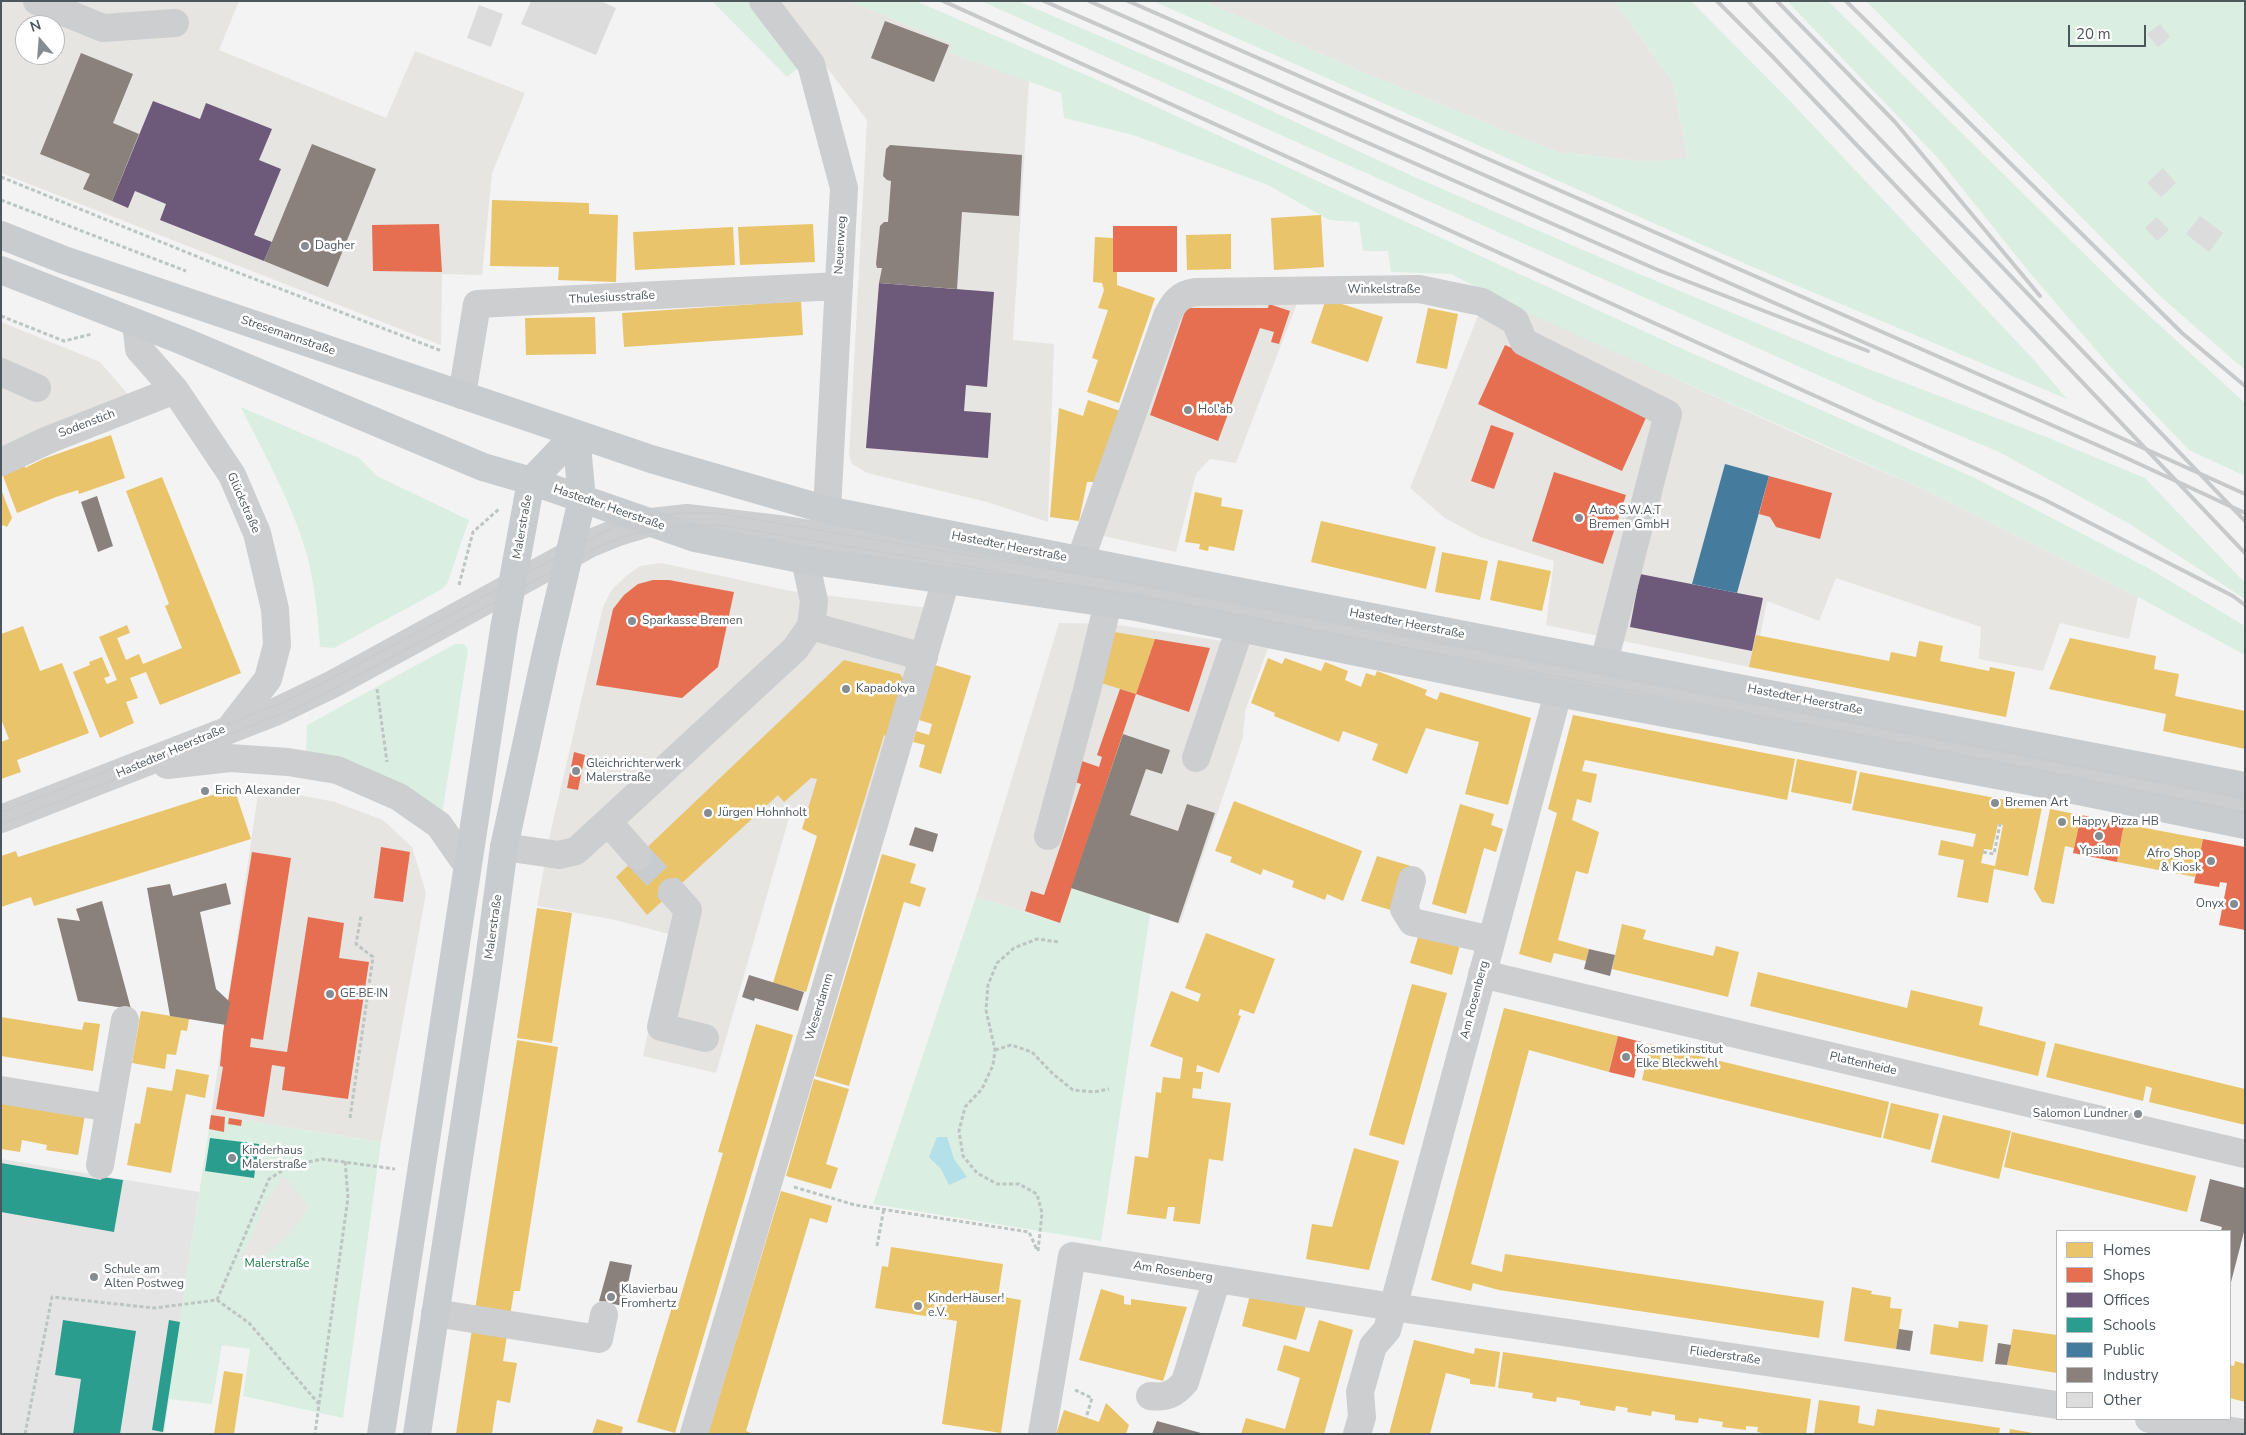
<!DOCTYPE html>
<meta charset="utf-8">
<style>
body{margin:0}
#map{position:relative;width:2246px;height:1435px;overflow:hidden;background:#f3f3f3;font-family:"Nunito Sans",sans-serif}
canvas{display:block}
.frame{position:absolute;inset:0;border:2px solid #4b565d;pointer-events:none}
.legend{position:absolute;left:2056px;top:1230px;width:175px;height:190px;box-sizing:border-box;background:#fff;border:1px solid #b7bbbe;margin:0;padding:6px 9px;list-style:none;font-size:15px;color:#4b565d}
.legend li{display:flex;align-items:center;gap:10px;height:25px}
.legend b{width:25px;border:1px solid #b7bbbe}
.north{position:absolute;left:15px;top:15px;width:50px;height:50px;box-sizing:border-box;background:#fff;border:1px solid #b7bbbe;border-radius:50%;rotate:342deg;font-size:14px;font-weight:700;line-height:20px;text-align:center;color:#4b565d}
.north::after{content:'';display:block;margin:auto;width:18px;height:22px;background:#868d92;clip-path:polygon(50% 0,100% 100%,50% 72%,0 100%)}
.scale{position:absolute;left:2068px;top:25px;width:78px;height:22px;box-sizing:border-box;border:2px solid #4b565d;border-top:0;padding-left:6px;font-size:15px;line-height:18px;white-space:nowrap;color:#4b565d;-webkit-text-stroke:4px #fff;paint-order:stroke}
</style>
<div id="map">
<canvas width="2246" height="1435"></canvas>
<div class="frame"></div>
<ul class="legend">
<li><b style="height:14px;background:#e9c46a"></b>Homes</li>
<li><b style="height:14px;background:#e76f51"></b>Shops</li>
<li><b style="height:14px;background:#6d597a"></b>Offices</li>
<li><b style="height:14px;background:#2a9d8f"></b>Schools</li>
<li><b style="height:14px;background:#457b9d"></b>Public</li>
<li><b style="height:14px;background:#8a817c"></b>Industry</li>
<li><b style="height:14px;background:#dcdcdd"></b>Other</li>
</ul>
<div class="north">N</div>
<div class="scale">20 m</div>
</div>
<script>
const c = document.querySelector('canvas').getContext('2d');
c.lineJoin = 'round';
function fill(path, color) {
  c.fillStyle = color;
  c.fill(path, 'evenodd');
}
function strokePath(path, color, width, dash) {
  c.strokeStyle = color;
  c.lineWidth = width;
  c.lineCap = dash ? 'butt' : 'round';
  c.setLineDash(dash || []);
  c.stroke(path);
}
function write(font, color, halo, rows, align = 'center') {
  c.font = font + ' "Nunito Sans",sans-serif';
  c.lineWidth = 5;
  c.setLineDash([]);
  c.textBaseline = 'middle';
  c.strokeStyle = halo;
  c.fillStyle = color;
  for (const [text, x, y, turn = 0] of rows) {
    c.save();
    c.translate(x, y);
    c.rotate((+turn || 0) * Math.PI / 180);
    c.textAlign = isNaN(turn) ? turn : align;
    if (halo) c.strokeText(text, 0, 0);
    c.fillText(text, 0, 0);
    c.restore();
  }
}
const commercial = new Path2D(`
 M1 1H239L219 50 386 118 415 51 525 93 492 173 482 275 442 274 441 345 1 173ZM25 25H55V55H25Z
 M776 1H849L953 44 950 53 1029 81 1013 340 1054 344 1048 522 987 502 867 473 852 464 849 455 867 120Z
 M1204 1H1614L1673 82 1688 159 1647 162 1557 152 1348 66Z
 M1487 293 1819 444 1923 489 2138 597 2129 639 2060 623 2043 671 1979 659 1981 627 1836 578 1819 621 1767 601 1754 668 1546 625 1554 561 1480 537 1445 518 1410 488Z
 M1299 298 1236 463 1210 459 1196 474 1176 552 1099 535 1186 300Z
 M1 322 100 362 141 409 1 470Z
 M661 563 791 591 937 609 869 834 791 811 716 1073 643 1056 669 934 611 919 537 906 550 834 603 607 611 591 626 576 640 566Z
 M1059 623 1112 624 1268 648 1245 711 1243 737 1180 924 1150 914 1060 923 976 897Z
 M259 787 335 802 383 820 412 847 426 893 381 1142 211 1115Z`);
const education = new Path2D(`
 M1 1159 199 1192 164 1434H1Z`);
const green = new Path2D(`
 M712 1H755L803 64 787 77Z
 M849 1H916L1111 86 1676 346 1973 477 2150 569 2245 626V655L2138 597 1923 489 1517 308 1451 274 1391 272 1388 251H1363L1359 222 1329 220 1268 185 1133 135 1064 118 1061 93 950 53 953 44Z
 M981 1H1018L1231 92 1410 175 1604 259 1840 358 2041 435 2145 478 2245 583V599L2128 523 1999 452 1876 401Z
 M1153 1H1204L1348 66 1557 152 1647 162 1688 158 1673 82 1614 1H1691L1792 103 2034 360 2067 399 1748 265Z
 M1787 1H1828L2121 290 2245 403V476L2189 450 2121 379 2030 273 1937 157Z
 M1866 1H2245V370L2161 297Z
 M241 407 359 458 377 476 469 520 447 584 442 589 334 648 320 647C318 618 315 588 308 559 294 506 265 456 241 407Z
 M455 644H464L468 650 442 815 306 753 307 725Z
 M1071 888 1150 914 1101 1241 873 1204 976 897 1059 923Z
 M211 1115 381 1142 343 1418 243 1396 250 1349 222 1345 212 1404 168 1399Z`);
const sand = new Path2D(`
 M284 1176 309 1207C296 1227 268 1268 240 1258L251 1239 264 1204Z`);
const water = new Path2D(`
 M937 1137H947L954 1159 967 1177 949 1185 941 1169 929 1157Z`);
const homes = new Path2D(`
 M492 200 589 203V214L618 215 616 282 558 280 559 267 490 266Z
 M1321 215 1324 267 1274 270 1271 218Z
 M813 224 815 262 740 265 738 227Z
 M733 227 735 265 635 270 633 232Z
 M1231 234V269L1187 270 1186 235Z
 M1095 237 1113 238V272H1117V285L1155 298 1119 403 1087 392 1098 360 1092 358 1108 310 1098 308 1104 290 1102 283 1093 282Z
 M1326 299 1383 317 1368 362 1311 343Z
 M801 301 803 335 624 347 622 313Z
 M1428 308 1458 314 1447 369 1416 363Z
 M595 317 596 354 526 355 525 318Z
 M1088 400 1120 411 1095 482H1087L1079 521 1050 517 1059 408 1083 416Z
 M111 435 125 478 79 494 78 490 56 497 17 513 3 476 25 465V468L43 459Z
 M162 477 241 673 160 705 146 672 130 678 138 698 126 702 134 723 100 738 73 672 90 665 89 662 102 657 110 676 104 678 107 684 117 680 99 637 127 625 130 633 117 638 126 660 139 654 143 664 182 648 165 606 169 604 126 491Z
 M1 489 12 518 7 527 3 525 1 527Z
 M1195 492 1222 498 1221 506 1243 510 1234 551 1209 546 1208 551 1199 549 1200 544 1185 542Z
 M1321 521 1436 547 1426 589 1311 562Z
 M1442 552 1488 561 1480 600 1435 592Z
 M1498 560 1551 571 1542 611 1490 600Z
 M23 626 40 671 62 663 89 733 17 760 21 772 1 779V742L9 739 1 719V634Z
 M1115 632 1155 639 1136 694 1098 682Z
 M1756 635 1889 661 1891 652 1916 657 1919 641 1943 646 1940 661 1989 671 1990 667 2015 672 2006 717 1749 667Z
 M2070 638 2156 656 2154 669 2179 674 2175 696 2245 711V749L2163 731 2166 714 2049 689Z
 M1268 658 1282 664 1285 658 1321 671 1325 662 1348 671 1345 680 1361 687 1366 673 1375 676 1377 671 1427 690 1425 695 1437 700 1440 692 1531 718 1508 805 1465 794 1479 742 1426 728 1407 774 1372 760 1378 744 1343 731 1339 742 1274 716 1275 713 1251 703Z
 M844 660 900 674 906 683 893 739 884 735 806 992 773 983 817 836 802 829 817 779 811 778 784 802 778 795 647 915 616 877Z
 M935 665 971 676 941 774 919 767 925 745 913 742 916 731 929 735 932 724 919 720Z
 M1573 715 1795 759 1787 800 1585 760 1582 771 1597 774 1591 803 1577 799 1572 820 1599 832 1588 874 1576 871 1558 940 1589 949 1586 961 1554 953 1551 963 1519 954 1557 813 1548 809Z
 M1797 759 1857 771 1851 804 1791 792Z
 M1860 772 2042 807 2028 876 1994 869 1988 903 1957 897 1964 860 1938 855 1941 840 1973 847 1976 834 1852 810ZM1998 824 2003 825 1995 866 1981 863 1984 849 1992 850Z
 M234 788 251 839 34 906 31 897 1 907V856L16 851 18 857Z
 M1234 801 1362 851 1343 901 1327 894 1325 900 1292 887 1294 881 1263 869 1261 875 1230 862 1232 857 1215 851Z
 M1460 804 1494 814 1491 825 1503 829 1496 852 1484 848 1466 914 1432 904Z
 M2050 809 2081 815 2074 848 2065 846 2054 904 2042 902 2034 889Z
 M2124 824 2203 839 2195 877 2117 862Z
 M882 854 916 864 910 883 926 888 920 907 904 902 849 1086 815 1076Z
 M1377 856 1411 866 1397 912 1361 901Z
 M537 908 572 913 552 1043 517 1038Z
 M1622 924 1646 930 1643 939 1667 945 1713 956 1716 946 1739 952 1728 997 1612 969Z
 M1206 933 1275 959 1254 1014 1240 1009 1238 1015 1241 1016 1219 1073 1197 1065 1196 1072H1203L1201 1089 1193 1088 1192 1098 1231 1103 1223 1161 1209 1159 1200 1224 1173 1221 1175 1207H1168L1166 1219 1127 1214 1135 1156 1148 1158 1156 1092 1161 1093 1163 1077 1180 1079 1183 1058 1150 1046 1171 991 1198 1002 1201 994 1185 988Z
 M1419 934 1460 945 1452 975 1410 963Z
 M1758 972 1907 1008 1911 990 1983 1007 1979 1025 2046 1042 2038 1076 1750 1006Z
 M1412 984 1447 993 1404 1145 1369 1135Z
 M1504 1008 1618 1036 1609 1072 1529 1050 1471 1264 1502 1272 1505 1254 1824 1301 1819 1338 1499 1290 1473 1283 1471 1291 1431 1280Z
 M141 1011 189 1019 187 1031 181 1030 176 1055 167 1054 165 1069 132 1063Z
 M1 1017 82 1030 84 1022 100 1024 93 1071 1 1056Z
 M756 1024 793 1035 675 1433 637 1422 672 1307 677 1309 706 1210 723 1153 718 1152Z
 M517 1040 558 1047 520 1291H514L510 1316 475 1310Z
 M2055 1043 2245 1089V1125L2149 1102 2152 1088 2146 1086 2143 1101 2046 1077Z
 M1650 1044 1889 1102 1881 1138 1642 1080Z
 M176 1069 209 1075 205 1098 186 1094 171 1173 127 1165 135 1123 140 1124 147 1087 172 1091Z
 M814 1079 849 1089 826 1164 838 1168 831 1189 786 1176Z
 M1 1101 85 1115 78 1155 46 1150 47 1145 22 1140 20 1152 1 1149Z
 M1891 1103 1939 1114 1930 1150 1883 1138Z
 M1943 1115 2011 1131 1999 1179 1931 1162Z
 M2012 1132 2196 1176 2187 1212 2004 1167Z
 M1354 1148 1399 1161 1369 1270 1306 1259 1312 1224 1332 1227Z
 M781 1191 832 1206 827 1223 810 1218 746 1431 754 1434H708Z
 M891 1247 1003 1264 998 1296 1021 1300 1001 1433 942 1424 957 1321 875 1308 882 1266 888 1267Z
 M1852 1287 1872 1291 1871 1294 1891 1297 1890 1308 1902 1309 1896 1349 1844 1341Z
 M1101 1289 1124 1296V1304L1131 1305V1299L1187 1307 1163 1381 1079 1360Z
 M1250 1295 1307 1303 1296 1340 1242 1326Z
 M1319 1320 1353 1330 1324 1434H1241L1246 1418 1285 1429 1300 1378 1277 1370 1281 1356 1284 1345 1309 1352Z
 M1959 1321 1988 1325 1983 1362 1930 1354 1934 1324 1958 1328Z
 M472 1329 507 1335 503 1361 517 1363 510 1403 497 1400 492 1434H456Z
 M2013 1329 2057 1335V1373L2007 1365Z
 M1414 1340 1474 1354 1475 1348 1500 1352 1495 1387 1470 1384V1379L1446 1373 1430 1434H1389Z
 M1503 1352 1811 1399 1806 1434H1767L1757 1432 1758 1427 1746 1426V1430L1722 1427 1723 1422 1699 1418 1698 1423 1675 1420V1415L1663 1413 1652 1411 1651 1416 1627 1412 1628 1408 1616 1406 1615 1411 1580 1405V1401L1569 1399 1557 1397 1556 1402 1532 1398 1533 1393 1498 1388Z
 M2235 1361 2245 1364V1402L2230 1398V1365L2234 1366Z
 M224 1371 243 1374 234 1434H214Z
 M1819 1400 1860 1406 1858 1423 1874 1426 1877 1409 2000 1428 1999 1434H1814Z
 M1106 1403 1129 1425 1126 1434H1056L1064 1410 1099 1422Z
 M597 1419 623 1427 621 1434H592Z
 M2010 1429 2033 1433V1434H2009Z`);
const shops = new Path2D(`
 M439 224 442 272 373 271 372 225Z
 M1113 226H1177V272H1113Z
 M1269 304 1290 311 1279 344 1271 342 1274 332 1260 328 1218 441 1150 415 1186 308H1268Z
 M1505 345 1649 411 1622 471 1478 404Z
 M1491 425 1514 433 1494 489 1471 481Z
 M1554 472 1626 495 1603 564 1532 541Z
 M1769 476 1832 493 1820 539 1776 527 1770 517 1759 514Z
 M653 580H669L734 592 718 667 682 698 596 685 613 609 624 595 638 584Z
 M1155 639 1210 648 1189 712 1136 694Z
 M1120 689 1136 694 1060 923 1025 911 1031 891 1044 895 1081 784 1071 781 1079 760 1099 767 1102 757 1097 755Z
 M574 752 585 755 578 790 567 788Z
 M2081 815 2124 824 2117 862 2073 853Z
 M2203 839 2245 847V930L2219 925 2227 883 2220 882 2219 887 2194 883Z
 M381 847 410 852 403 902 374 898Z
 M252 852 291 858 263 1040 251 1038 250 1047 287 1052 308 917 344 923 339 958 369 962 348 1099 282 1090 285 1067 272 1065 264 1117 216 1109 223 1067 220 1066 223 1033Z
 M1618 1036 1642 1042 1634 1078 1609 1072Z
 M211 1115 225 1117 224 1132 209 1129Z
 M229 1118 242 1120 241 1126 228 1124Z`);
const offices = new Path2D(`
 M153 101 200 119 206 103 272 129 259 160 281 169 254 235 272 242 264 261 160 220 166 204 135 191 128 208 112 201Z
 M879 283 994 292 987 387 966 385 964 411 991 413 988 458 866 448Z
 M1640 574 1763 598 1752 651 1630 627Z`);
const schools = new Path2D(`
 M210 1138 259 1144 254 1178 205 1171Z
 M1 1163 101 1180 102 1177 123 1180 114 1232 1 1212Z
 M63 1320 136 1331 120 1434H73L81 1379 55 1375Z
 M169 1320 180 1322 163 1432 152 1430Z`);
const public = new Path2D(`
 M1725 464 1769 476 1737 593 1692 584Z`);
const industry = new Path2D(`
 M885 21 949 45 934 82 871 58Z
 M81 53 133 74 113 123 139 134 112 201 83 189 90 174 40 154Z
 M312 144 376 169 328 287 264 261Z
 M890 145 1022 155 1019 216 962 212 957 289 879 283 882 268H877L876 264 880 226 884 222H888L891 181 887 180 883 176 886 149Z
 M97 496 113 546 98 552 81 502Z
 M1123 734 1170 750 1162 774 1146 769 1130 815 1178 831 1187 804 1215 813 1178 923 1071 888Z
 M915 827 938 834 933 852 909 845Z
 M226 883 231 904 200 912 216 989 230 1002 226 1025 170 1016 147 888 170 884 173 896Z
 M102 901 131 1009 78 1001 57 918 80 921 76 909Z
 M1589 949 1615 955 1610 976 1584 969Z
 M749 975 804 992 798 1011 755 998 754 1001 742 997Z
 M2210 1179 2245 1188V1228L2230 1286V1231H2221L2222 1227 2200 1221Z
 M610 1261 632 1265 623 1306 599 1301Z
 M1899 1329 1913 1331 1910 1351 1896 1349Z
 M1998 1343 2011 1345 2007 1365 1995 1364Z
 M1157 1421 1201 1433V1434H1152Z`);
const building = new Path2D(`
 M531 1H601L616 8 596 55 521 24Z
 M479 5 503 14 491 47 467 38Z
 M2160 24 2170 37 2158 47 2147 34Z
 M2163 168 2176 183 2161 197 2147 183Z
 M2200 216 2223 233 2209 252 2186 234Z
 M2157 217 2169 230 2157 241 2145 228Z`);
const minorTunnel = new Path2D(`
 M638 856 672 892`);
const path = new Path2D(`
 M1 177 213 263 442 351
 M1 200 186 271
 M1 316 64 341 92 334
 M459 585 473 532 499 509
 M377 689 387 762
 M1983 852 1994 854 2000 824
 M995 1050 1011 1045 1032 1052 1053 1074 1073 1090 1094 1092 1109 1089
 M350 1118 373 957 356 944 361 916
 M794 1187 855 1205 1029 1232 1037 1250
 M877 1246 884 1208
 M1038 1251 1042 1213 1037 1194 1019 1184H997L977 1173 963 1156 959 1131 965 1107 982 1089 993 1065 995 1050 986 1010 988 985 997 963 1014 948 1037 939 1059 942
 M217 1300 269 1179 290 1166 322 1159 395 1169
 M1075 1390 1092 1398 1086 1418
 M319 1404 348 1198 345 1160
 M25 1434 52 1297 154 1308 217 1300 249 1323 319 1404 315 1434`);
const minor = new Path2D(`
 M37 1 103 28 175 23
 M763 1 811 64 844 188 827 510
 M136 323 139 349 175 390 232 475 257 533 275 609 277 645 268 679 230 728
 M1 372 37 388
 M462 395 477 304 839 286
 M1 462 48 440 175 390
 M1080 561 1167 316C1174 302 1180 294 1196 292L1419 289 1482 302 1515 321 1524 342 1668 414 1604 662
 M811 626 924 657
 M1196 758 1240 628
 M167 765 230 758 288 762 337 770 399 797 439 825 467 865
 M1 819 275 712 333 684 591 543 618 532 651 522 687 518 786 530 946 556 1195 601 1703 698 2245 806
 M608 822 638 856
 M1048 836 1087 690 1108 603
 M504 847 559 855 576 851 795 649 811 626 814 601 805 560
 M1412 880 1404 909 1412 922 1491 940
 M672 892 688 910 661 1027 705 1038
 M1482 974 2245 1154
 M1 1090 110 1108
 M100 1165 125 1020
 M435 1313 599 1339 604 1315
 M1150 1396C1166 1398 1175 1394 1185 1382L1217 1279
 M2149 1419 2245 1433
 M694 1434 946 580
 M1042 1434 1072 1256 1393 1307 2057 1405
 M1357 1434 1362 1417 1360 1392 1373 1346 1387 1330 1558 693`);
const major = new Path2D(`
 M1 235 64 260 651 459 827 510 1129 570 2245 786
 M1 270 183 341 483 467 531 481 695 538 805 560 1136 607 1558 693 2039 783 2245 825
 M381 1434 504 629 531 481 576 434
 M417 1434 487 975 504 847 546 653 582 500 576 434`);
const tram = new Path2D(`
 M1 812 279 704 321 684 619 524C652 515 682 511 716 513L1182 591 2245 798
 M1 824 301 706 597 547C606 544 614 540 623 537 654 528 687 524 720 525L947 563 1201 608 1956 753 2245 813`);
const rail = new Path2D(`
 M943 1 2045 500 2233 596 2245 605
 M1044 1 1658 270 1868 351
 M1089 1 2122 456 2245 513
 M1128 1 2035 399 2245 494
 M1717 1 1772 56 2245 553
 M1748 1 2245 521
 M1777 1 1895 122 2040 296
 M1846 1 2182 333 2245 386`);
const markers = [
 [305,246,5,"#868d92"],
 [1188,410,5,"#868d92"],
 [1579,518,5,"#868d92"],
 [632,621,5,"#868d92"],
 [846,689,5,"#868d92"],
 [576,771,5,"#868d92"],
 [205,791,5,"#868d92"],
 [1995,803,5,"#868d92"],
 [708,813,5,"#868d92"],
 [2062,822,5,"#868d92"],
 [2099,836,5,"#868d92"],
 [2211,861,5,"#868d92"],
 [2234,904,5,"#868d92"],
 [330,994,5,"#868d92"],
 [1626,1057,5,"#868d92"],
 [2138,1114,5,"#868d92"],
 [232,1158,5,"#868d92"],
 [94,1277,5,"#868d92"],
 [611,1297,5,"#868d92"],
 [918,1306,5,"#868d92"]
];
const streetNames = [
 ["Neuenweg",841,245,-87],
 ["Winkelstraße",1384,290],
 ["Thulesiusstraße",612,298,-3],
 ["Stresemannstraße",288,336,19],
 ["Sodenstich",87,424,-21],
 ["Glückstraße",243,503,66],
 ["Hastedter Heerstraße",609,508,19],
 ["Malerstraße",523,527,-80],
 ["Hastedter Heerstraße",1009,547,11],
 ["Hastedter Heerstraße",1407,624,11],
 ["Hastedter Heerstraße",1805,700,11],
 ["Hastedter Heerstraße",171,752,-23],
 ["Malerstraße",494,927,-82],
 ["Am Rosenberg",1475,1000,-75],
 ["Weserdamm",820,1007,-73],
 ["Plattenheide",1863,1064,13],
 ["Am Rosenberg",1173,1272,9],
 ["Fliederstraße",1725,1356,8]
];
const poiNames = [
 ["Dagher",315,246],
 ["Hol'ab",1198,410],
 ["Auto S.W.A.T",1589,511],
 ["Bremen GmbH",1589,525],
 ["Sparkasse Bremen",642,621],
 ["Kapadokya",856,689],
 ["Gleichrichterwerk",586,764],
 ["Malerstraße",586,778],
 ["Erich Alexander",215,791],
 ["Bremen Art",2005,803],
 ["Jürgen Hohnholt",718,813],
 ["Happy Pizza HB",2072,822],
 ["Ypsilon",2099,851,"center"],
 ["Afro Shop",2201,854,"right"],
 ["& Kiosk",2201,868,"right"],
 ["Onyx",2224,904,"right"],
 ["GE·BE·IN",340,994],
 ["Kosmetikinstitut",1636,1050],
 ["Elke Bleckwehl",1636,1064],
 ["Salomon Lundner",2128,1114,"right"],
 ["Kinderhaus",242,1151],
 ["Malerstraße",242,1165],
 ["Schule am",104,1270],
 ["Alten Postweg",104,1284],
 ["Klavierbau",621,1290],
 ["Fromhertz",621,1304],
 ["KinderHäuser!",928,1299],
 ["e.V.",928,1313]
];
const parkNames = [
 ["Malerstraße",277,1264]
];
fill(commercial, '#e6e5e2');
fill(education, '#e5e4e4');
fill(green, '#daefe1');
fill(sand, '#e7e6e2');
fill(water, '#b3e0e9');
fill(homes, '#e9c46a');
fill(shops, '#e76f51');
fill(offices, '#6d597a');
fill(schools, '#2a9d8f');
fill(public, '#457b9d');
fill(industry, '#8a817c');
fill(building, '#dcdcdd');
strokePath(minorTunnel, '#c9ccce', 28, [28, 14]);
strokePath(path, '#bcc5c2', 3, [4, 2.5]);
strokePath(minor, '#cdced0', 28);
strokePath(major, '#c9ccce', 28);
strokePath(tram, '#c8c9ca', 1);
strokePath(rail, '#c8c9ca', 4);
for (const [x, y, r, color] of markers) {
  const dot = new Path2D();
  dot.arc(x, y, r, 0, 2 * Math.PI);
  c.fillStyle = color;
  c.fill(dot);
  strokePath(dot, '#fff', 2);
}
write('12px', '#4b565d', '#fff', streetNames);
write('12px', '#4b565d', '#fff', poiNames, 'left');
write('12px', '#217a49', '#fff', parkNames);
</script>
